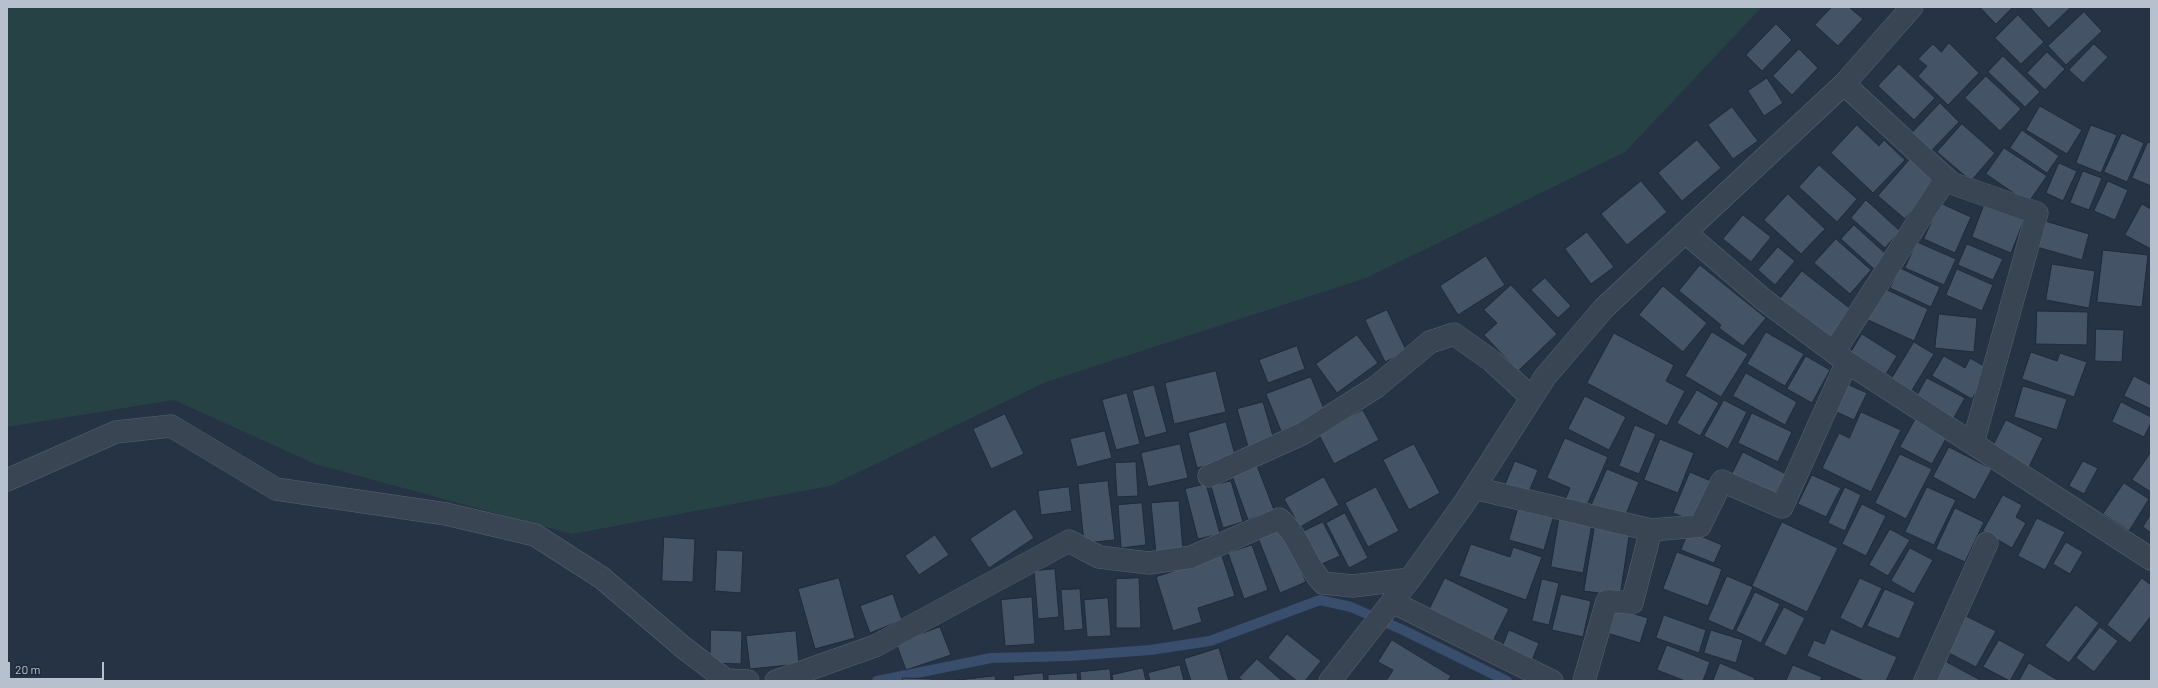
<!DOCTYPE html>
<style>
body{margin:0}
#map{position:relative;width:2158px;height:688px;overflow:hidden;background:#253344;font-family:Barlow,sans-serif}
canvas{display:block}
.frame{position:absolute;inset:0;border:8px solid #b7c0cd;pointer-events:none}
.scale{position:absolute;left:8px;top:662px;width:96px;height:18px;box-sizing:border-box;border:2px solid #b7c0cd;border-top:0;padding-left:5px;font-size:12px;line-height:14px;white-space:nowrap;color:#b7c0cd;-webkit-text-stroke:3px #1e2939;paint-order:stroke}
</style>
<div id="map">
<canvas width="2158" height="688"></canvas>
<div class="frame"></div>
<div class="scale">20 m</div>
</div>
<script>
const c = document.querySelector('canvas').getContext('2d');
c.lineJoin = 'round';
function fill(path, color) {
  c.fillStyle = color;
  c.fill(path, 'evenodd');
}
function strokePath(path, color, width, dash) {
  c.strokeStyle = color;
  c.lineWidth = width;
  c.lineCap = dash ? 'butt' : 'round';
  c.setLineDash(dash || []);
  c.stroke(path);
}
const green = new Path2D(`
 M7 7H1762L1625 152 1366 278 1046 382 830 486 572 534 315 464 174 400 7 427Z`);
const stream = new Path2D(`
 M877 681 991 658 1070 656 1150 650 1210 641 1320 600 1351 607 1403 630 1507 681`);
const building = new Path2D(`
 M1832 7H1849L1863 19 1838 46 1815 25Z
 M1980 7H2013L1996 24Z
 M2030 7H2071L2049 28Z
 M2084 12 2102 31 2066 65 2048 46Z
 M2018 15 2044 42 2021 64 1995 38Z
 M1776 24 1792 40 1762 71 1746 55Z
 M1949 43 1979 73 1948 105 1918 76 1927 66 1918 59 1933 44 1941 52Z
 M2094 44 2108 57 2083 83 2069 70Z
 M1799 49 1818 68 1792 95 1773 76Z
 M2047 52 2065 69 2045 90 2027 73Z
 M2003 56 2040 92 2025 107 1988 72Z
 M1899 64 1935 98 1914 120 1878 86Z
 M1986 76 2021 109 2000 131 1965 98Z
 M1767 78 1783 103 1764 116 1748 91Z
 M1940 103 1959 122 1931 151 1912 133Z
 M2040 106 2082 130 2067 154 2026 130Z
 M1732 107 1758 141 1733 159 1708 125Z
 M1962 124 1995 153 1971 181 1937 152Z
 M1857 125 1879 146 1884 140 1905 160 1873 193 1831 153Z
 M2091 125 2117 135 2101 173 2076 163Z
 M2022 130 2059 156 2047 173 2010 148Z
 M2122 133 2144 143 2127 182 2104 172Z
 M1697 140 1721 168 1682 201 1658 173Z
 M2148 142 2151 143V186L2132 178Z
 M2004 148 2047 176 2028 203 1986 174Z
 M1911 158 1938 180 1905 219 1878 196Z
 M2059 163 2077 171 2063 201 2046 193Z
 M1819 165 1857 199 1837 222 1799 187Z
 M2083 171 2102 178 2089 210 2070 203Z
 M1641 181 1667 212 1627 245 1601 214Z
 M2108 181 2128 190 2115 220 2094 211Z
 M1788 194 1825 229 1801 254 1764 220Z
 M1866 200 1900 231 1885 248 1851 218Z
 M1940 203 1971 217 1955 253 1924 239Z
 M2142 204 2151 209V249L2125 235Z
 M1984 205 2024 220 2011 253 1972 237Z
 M1743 215 1771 237 1751 262 1723 239Z
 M2045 221 2089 234 2082 260 2037 247Z
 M1854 225 1887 255 1874 269 1841 239Z
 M1587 232 1614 267 1591 284 1565 249Z
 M1836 239 1871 270 1850 294 1814 263Z
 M1917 242 1956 259 1944 285 1905 268Z
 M1967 244 2003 259 1993 280 1958 265Z
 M1778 247 1795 261 1775 285 1758 270Z
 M2103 250 2148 255 2142 307 2097 302Z
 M1486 256 1505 285 1458 315 1440 286Z
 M2052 264 2095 271 2089 308 2046 300Z
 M1700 265 1766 318 1743 346 1719 328 1721 325 1679 291Z
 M1900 268 1940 287 1931 307 1890 288Z
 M1957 269 1993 285 1982 311 1946 295Z
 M1802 271 1852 310 1830 340 1779 300Z
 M1545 278 1571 306 1558 318 1531 290Z
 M1511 285 1557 334 1518 371 1484 335 1497 323 1484 310Z
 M1663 286 1707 323 1683 352 1639 315Z
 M1881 287 1928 309 1914 341 1866 319Z
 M1387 310 1407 352 1385 362 1365 320Z
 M2037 311 2088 312 2087 345 2036 344Z
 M1939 314 1977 318 1974 352 1935 348Z
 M2096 329 2124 330 2122 362 2095 361Z
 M1712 332 1748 354 1721 397 1685 376Z
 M1766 332 1804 354 1785 386 1747 364Z
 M1614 333 1674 365 1666 381 1685 391 1667 426 1587 383Z
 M1862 334 1897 356 1886 374 1851 352Z
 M1357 335 1378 363 1337 393 1316 364Z
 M1914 342 1934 354 1909 395 1889 383Z
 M1297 346 1305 369 1268 383 1259 360Z
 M2031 352 2057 361 2060 353 2087 362 2074 397 2022 379Z
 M1806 356 1830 370 1812 403 1787 389Z
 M1944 356 1965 368 1970 358 1989 369 1972 399 1932 376Z
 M1216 371 1226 412 1174 424 1165 383Z
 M1746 373 1797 402 1785 425 1733 396Z
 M2134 376 2151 385V409L2124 396Z
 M1311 377 1326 414 1281 431 1266 394Z
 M1927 378 1965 398 1952 421 1914 401Z
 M1843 382 1867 393 1854 420 1830 409Z
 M1154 385 1167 432 1145 438 1132 391Z
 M2023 386 2067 399 2057 430 2014 417Z
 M1697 390 1719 403 1700 436 1677 423Z
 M1127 393 1140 444 1116 450 1102 400Z
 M1585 396 1626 417 1609 450 1568 429Z
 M1724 400 1747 412 1728 449 1704 436Z
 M1263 402 1275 443 1249 450 1237 409Z
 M2121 402 2151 417V423L2144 437 2112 422Z
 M1363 410 1379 440 1334 464 1318 433Z
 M1861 412 1901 430 1871 492 1822 468 1839 433 1849 438Z
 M1752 413 1792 432 1778 462 1738 443Z
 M1005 414 1024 454 991 469 973 429Z
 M1916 418 1948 435 1932 464 1900 447Z
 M2006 420 2043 438 2028 469 1991 450Z
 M1226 422 1236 458 1197 468 1188 433Z
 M1635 425 1656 434 1639 474 1619 466Z
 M1105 431 1112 458 1077 467 1070 439Z
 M1565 438 1608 457 1584 512 1564 502 1570 488 1547 478Z
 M1660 439 1694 453 1678 493 1644 480Z
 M1180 444 1188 478 1148 487 1141 453Z
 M1414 444 1440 493 1409 510 1383 460Z
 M1949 447 1992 469 1975 500 1933 477Z
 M1743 452 1786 474 1773 498 1731 476Z
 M2151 452V492L2132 480Z
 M1900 454 1932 469 1906 519 1875 503Z
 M1515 461 1538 470 1528 494 1505 485Z
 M2083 461 2098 468 2084 494 2069 486Z
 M1136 462 1138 496 1117 497 1115 463Z
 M1256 463 1274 510 1248 520 1231 473Z
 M1607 469 1639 482 1624 519 1591 506Z
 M1690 472 1711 481 1694 521 1673 513Z
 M1812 475 1841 488 1826 517 1798 504Z
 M1324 477 1339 505 1300 527 1284 499Z
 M1108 481 1115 540 1084 543 1078 484Z
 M1231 481 1243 522 1223 528 1211 486Z
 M2124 483 2149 499 2129 531 2103 514Z
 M1206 484 1220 534 1198 539 1185 489Z
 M1069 487 1072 511 1041 515 1038 491Z
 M1376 487 1399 531 1368 547 1345 503Z
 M1845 487 1861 495 1845 531 1828 523Z
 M1927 487 1956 500 1934 545 1905 532Z
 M2003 495 2022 505 2016 517 2026 523 2012 548 1983 531Z
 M1179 501 1183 551 1156 554 1151 503Z
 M1142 503 1146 545 1121 548 1118 505Z
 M1862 504 1886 516 1866 556 1842 544Z
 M1519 505 1554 515 1544 550 1509 540Z
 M1955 508 1984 522 1965 562 1936 549Z
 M1015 509 1034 538 989 568 970 539Z
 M1345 513 1368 558 1349 568 1326 523Z
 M2151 514V533L2143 527Z
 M2037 518 2065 532 2045 570 2018 556Z
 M1559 519 1592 524 1583 573 1551 567Z
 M1323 522 1340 556 1315 567 1300 533Z
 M1782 522 1838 548 1807 612 1752 586Z
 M1595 525 1630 530 1620 596 1584 591Z
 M1283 528 1306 582 1280 593 1258 538Z
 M1890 529 1910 540 1888 576 1869 565Z
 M1689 531 1722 545 1714 563 1681 550Z
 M935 535 949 555 919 575 905 556Z
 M664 537 695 539 693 582 662 581Z
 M2066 542 2083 552 2070 574 2053 564Z
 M1471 544 1510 557 1513 547 1542 557 1526 600 1459 576Z
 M1252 545 1268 590 1244 599 1228 553Z
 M1910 548 1933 560 1914 594 1891 581Z
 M717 550 743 551 741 593 715 591Z
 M1677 552 1722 569 1708 606 1663 589Z
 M1222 556 1235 596 1198 608 1202 622 1173 631 1156 577Z
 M1055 569 1059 617 1038 619 1034 571Z
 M1727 576 1753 587 1733 631 1708 620Z
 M839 578 855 638 815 649 798 589Z
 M1139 578 1141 628H1116V579Z
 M1445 578 1509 609 1490 647 1426 616Z
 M1860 578 1882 588 1862 629 1840 618Z
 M2142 578 2151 585V616L2130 643 2107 625Z
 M1542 579 1559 583 1549 625 1532 621Z
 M1080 589 1083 629 1064 631 1061 590Z
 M1885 589 1915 602 1899 639 1867 626Z
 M1755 592 1780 604 1761 643 1736 631Z
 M893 594 902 620 870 633 860 606Z
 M1561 594 1591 601 1583 637 1552 630Z
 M1032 597 1035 644 1005 646 1001 600Z
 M1108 598 1111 636 1087 637 1084 600Z
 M2076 605 2099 623 2069 663 2045 646Z
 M1784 607 1805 618 1786 656 1764 645Z
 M1615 608 1648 618 1640 643 1607 633Z
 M1664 615 1706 630 1699 653 1656 638Z
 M1966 616 1996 631 1976 667 1947 652Z
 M940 627 951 655 906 670 896 643Z
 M2100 627 2118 641 2094 672 2076 658Z
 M1831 629 1897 657 1886 681H1864L1807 656 1814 640 1824 644Z
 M711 630 742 631 741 664 710 663Z
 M1509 630 1539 643 1530 665 1500 653Z
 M1711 630 1743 640 1736 663 1704 653Z
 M796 631 799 664 750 669 746 636Z
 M1287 634 1321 661 1305 681H1297L1268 658Z
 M1392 640 1451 676 1448 681H1386L1393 670 1378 662Z
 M1999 640 2025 654 2010 681 1983 667Z
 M1667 645 1710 662 1703 681H1685L1657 670Z
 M1219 648 1229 681H1191L1184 659Z
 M1257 659 1282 681H1243L1239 678Z
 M1945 661 1982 681H1935Z
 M1720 663 1755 678 1754 681H1713Z
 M2029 663 2059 681H2019Z
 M1180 665 1184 681H1150L1148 673Z
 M1793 665 1822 677 1820 681H1786Z
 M1143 668 1146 681H1113L1112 675Z
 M1110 669 1111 681H1081L1080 672Z
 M1043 673 1044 681H1014L1013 676Z
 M1077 673 1078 681H1048V675Z
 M995 676 996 681H950Z
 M903 678 932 679V681H903Z`);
const minor = new Path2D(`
 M1844 84 1951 183 2037 213 1973 443
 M1686 233 1764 300 1847 362 2151 559
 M1834 352 1946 178
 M1209 476 1302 434 1376 387 1430 342 1454 334 1492 361 1531 397
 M7 480 116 432 171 426 276 489 446 514 535 535 602 578 684 648 726 680 748 681
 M1474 488 1651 530
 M1392 602 1552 681
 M776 681 875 646 1069 541 1099 557 1149 563 1191 557 1279 519C1300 535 1304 564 1323 583L1353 586 1410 579
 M1584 681 1607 601 1632 603 1651 530 1700 526 1722 481 1782 507 1847 362
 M1925 681 1987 543`);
const tertiary = new Path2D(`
 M1330 681 1410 579 1465 502 1545 377 1604 308 1844 84 1912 7`);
fill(green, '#274245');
strokePath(stream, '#384e6c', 10);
fill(building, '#445366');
strokePath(building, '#202b3b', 1);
strokePath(minor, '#586371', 23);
strokePath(tertiary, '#586371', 23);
strokePath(minor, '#3a4553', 22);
strokePath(tertiary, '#3a4553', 22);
</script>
